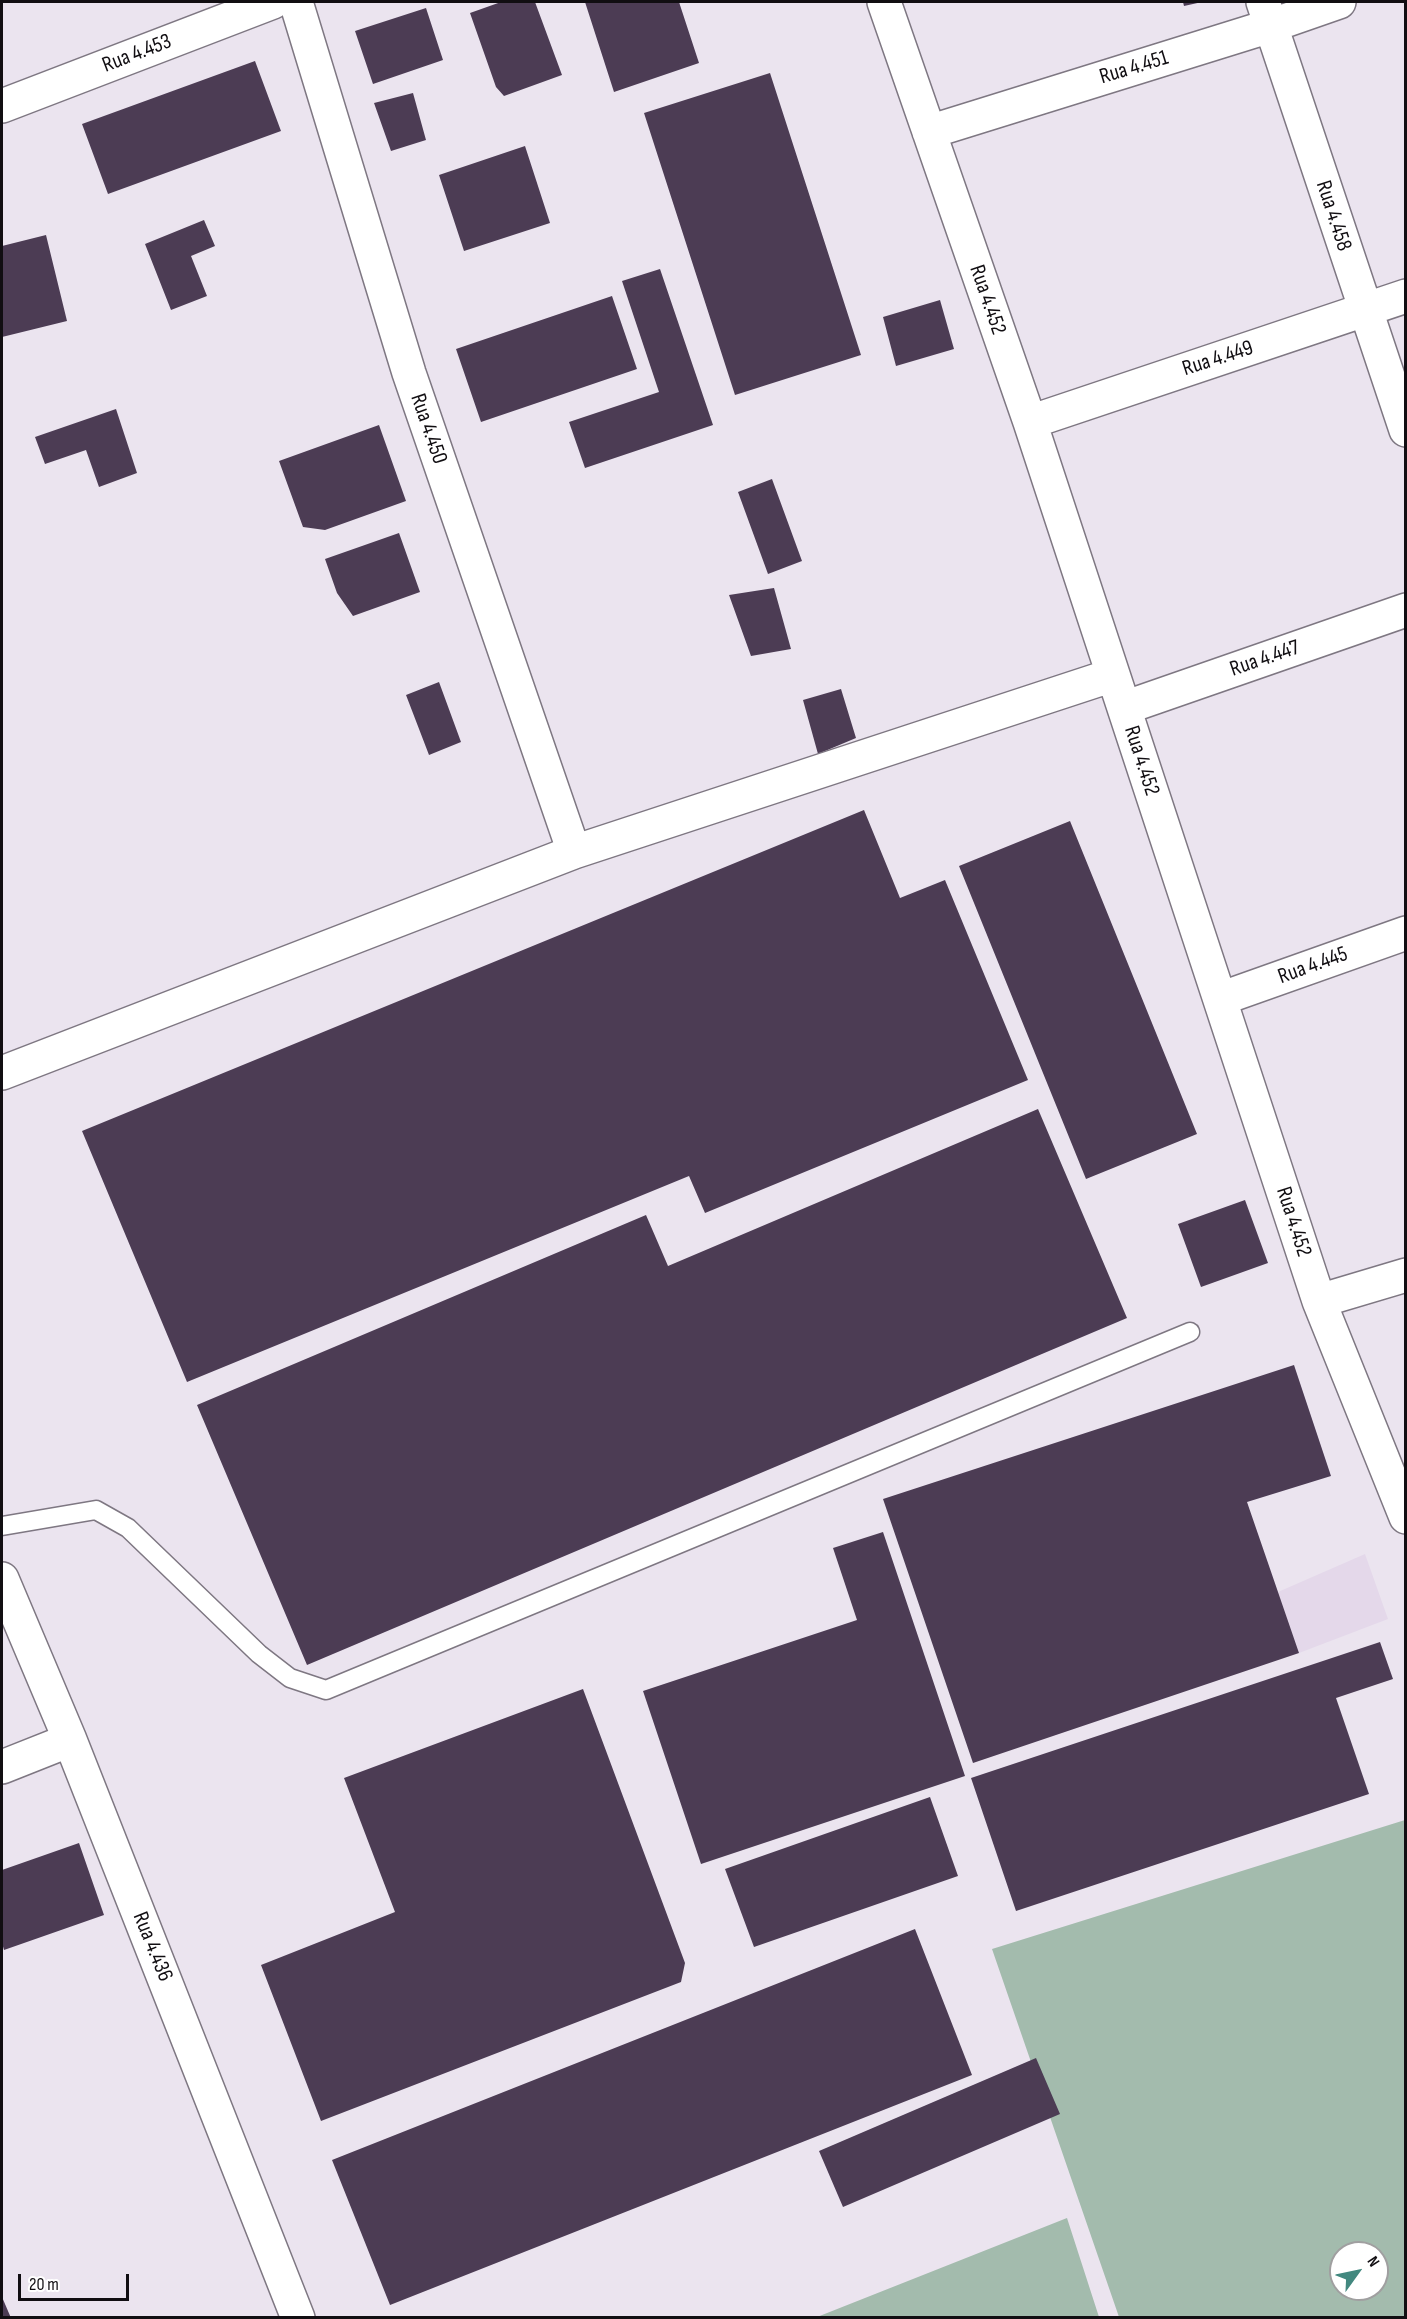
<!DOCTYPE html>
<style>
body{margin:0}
#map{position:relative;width:1407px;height:2319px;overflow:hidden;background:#ebe4ef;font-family:"Sofia Sans Condensed",sans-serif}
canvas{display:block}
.frame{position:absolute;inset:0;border:3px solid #110e12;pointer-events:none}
.north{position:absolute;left:1329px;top:2241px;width:60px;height:60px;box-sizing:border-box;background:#fff;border:2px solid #a09fa0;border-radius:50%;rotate:57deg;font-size:16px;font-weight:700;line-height:24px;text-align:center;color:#110e12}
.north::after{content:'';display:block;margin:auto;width:21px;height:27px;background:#42887f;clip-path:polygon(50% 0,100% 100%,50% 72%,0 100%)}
.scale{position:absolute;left:18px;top:2274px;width:111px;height:27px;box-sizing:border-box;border:3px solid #110e12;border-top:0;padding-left:8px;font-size:18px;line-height:21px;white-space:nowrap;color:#110e12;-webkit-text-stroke:4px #fff;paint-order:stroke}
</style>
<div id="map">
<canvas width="1407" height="2319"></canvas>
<div class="frame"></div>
<div class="north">N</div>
<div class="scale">20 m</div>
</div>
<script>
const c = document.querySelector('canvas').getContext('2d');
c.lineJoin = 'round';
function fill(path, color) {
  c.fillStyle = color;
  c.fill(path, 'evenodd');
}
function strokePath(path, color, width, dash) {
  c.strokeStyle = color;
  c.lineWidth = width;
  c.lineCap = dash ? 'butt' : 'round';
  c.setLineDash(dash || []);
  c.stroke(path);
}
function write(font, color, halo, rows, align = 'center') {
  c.font = font + ' "Sofia Sans Condensed",sans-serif';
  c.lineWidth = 6;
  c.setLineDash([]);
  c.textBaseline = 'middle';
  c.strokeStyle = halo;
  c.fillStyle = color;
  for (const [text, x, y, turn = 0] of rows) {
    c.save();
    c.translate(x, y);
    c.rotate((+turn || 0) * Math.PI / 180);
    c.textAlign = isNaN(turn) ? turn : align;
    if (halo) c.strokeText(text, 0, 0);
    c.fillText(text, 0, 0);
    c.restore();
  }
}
const built = new Path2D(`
 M1365 1554 1388 1619 1299 1653 1278 1592Z`);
const green = new Path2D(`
 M1405 1820V2317H1119L992 1949ZM1341 2253H1377V2289H1341Z
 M1067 2218 1099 2317H817Z`);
const building = new Path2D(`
 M501 2H535L562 75 504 96 496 87 470 13Z
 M585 2H679L699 63 614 92Z
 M1183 2H1202L1184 6Z
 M426 8 443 60 373 84 355 31Z
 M255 61 281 131 108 194 82 124Z
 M770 73 861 355 735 395 644 113Z
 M413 93 426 140 391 151 374 103Z
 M525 146 550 223 464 251 439 175Z
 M204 220 215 246 191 256 207 296 171 310 145 244Z
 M46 235 67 321 2 337V246Z
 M660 269 713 425 585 468 569 422 659 392 622 281Z
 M612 296 637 369 481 422 456 349Z
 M940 300 954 349 896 366 883 317Z
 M116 409 137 473 99 487 86 450 45 464 35 437Z
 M379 425 406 501 325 530 303 527 279 461Z
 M772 479 802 561 768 574 738 492Z
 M399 533 420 592 353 616 337 593 325 559Z
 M774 588 791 649 751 656 729 595Z
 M439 682 461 742 429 755 406 695Z
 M841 689 856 738 818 754 803 700Z
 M864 810 900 898 945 880 1028 1080 705 1213 689 1176 187 1382 82 1131Z
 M1070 821 1197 1134 1086 1179 959 866Z
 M1038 1109 1127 1318 307 1665 197 1405 646 1215 668 1266Z
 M1245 1200 1268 1263 1201 1287 1178 1224Z
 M1294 1365 1331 1476 1247 1502 1299 1653 973 1763 883 1499Z
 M883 1532 965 1776 701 1864 643 1691 857 1620 833 1548Z
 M1380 1642 1393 1679 1336 1698 1369 1794 1016 1911 971 1778Z
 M583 1689 685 1963 681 1982 321 2121 261 1965 395 1912 344 1778Z
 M930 1797 958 1876 754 1947 725 1869Z
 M79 1843 104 1915 4 1950 2 1943V1870Z
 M915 1929 972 2075 390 2305 332 2160Z
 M1036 2058 1060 2114 843 2207 819 2151Z
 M2 2297 11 2318H2Z`);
const lane = new Path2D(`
 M2 1526 96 1510 128 1528 259 1654 290 1678 326 1690 1190 1332`);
const street = new Path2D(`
 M296 2 409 373 574 852
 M884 2 1030 422 1319 1301 1406 1517
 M1263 2 1406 430
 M929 132 1270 26 1339 2
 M1030 422 1406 296
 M1124 708 1406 610
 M1220 999 1406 933
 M2 1073 574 852 1113 675
 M1319 1301 1406 1275
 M2 1579 70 1740 298 2318
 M2 1767 70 1740`);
const secondary = new Path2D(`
 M2 106 273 2`);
const streetNames = [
 ["Rua 4.453",137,54,-21],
 ["Rua 4.451",1134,68,-17],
 ["Rua 4.458",1333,216,72],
 ["Rua 4.452",987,300,71],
 ["Rua 4.449",1218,359,-18],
 ["Rua 4.450",428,429,71],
 ["Rua 4.447",1265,659,-19],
 ["Rua 4.452",1141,761,72],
 ["Rua 4.445",1313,966,-20],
 ["Rua 4.452",1293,1222,72],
 ["Rua 4.436",152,1947,68]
];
fill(built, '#e4d8ea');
fill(green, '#a3bbad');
fill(building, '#4c3c54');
strokePath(lane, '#7e7782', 21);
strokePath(street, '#7e7782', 36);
strokePath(secondary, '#7e7782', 36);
strokePath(lane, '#fff', 18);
strokePath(street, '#fff', 33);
strokePath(secondary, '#fff', 33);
write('22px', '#110e12', '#fff', streetNames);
</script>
